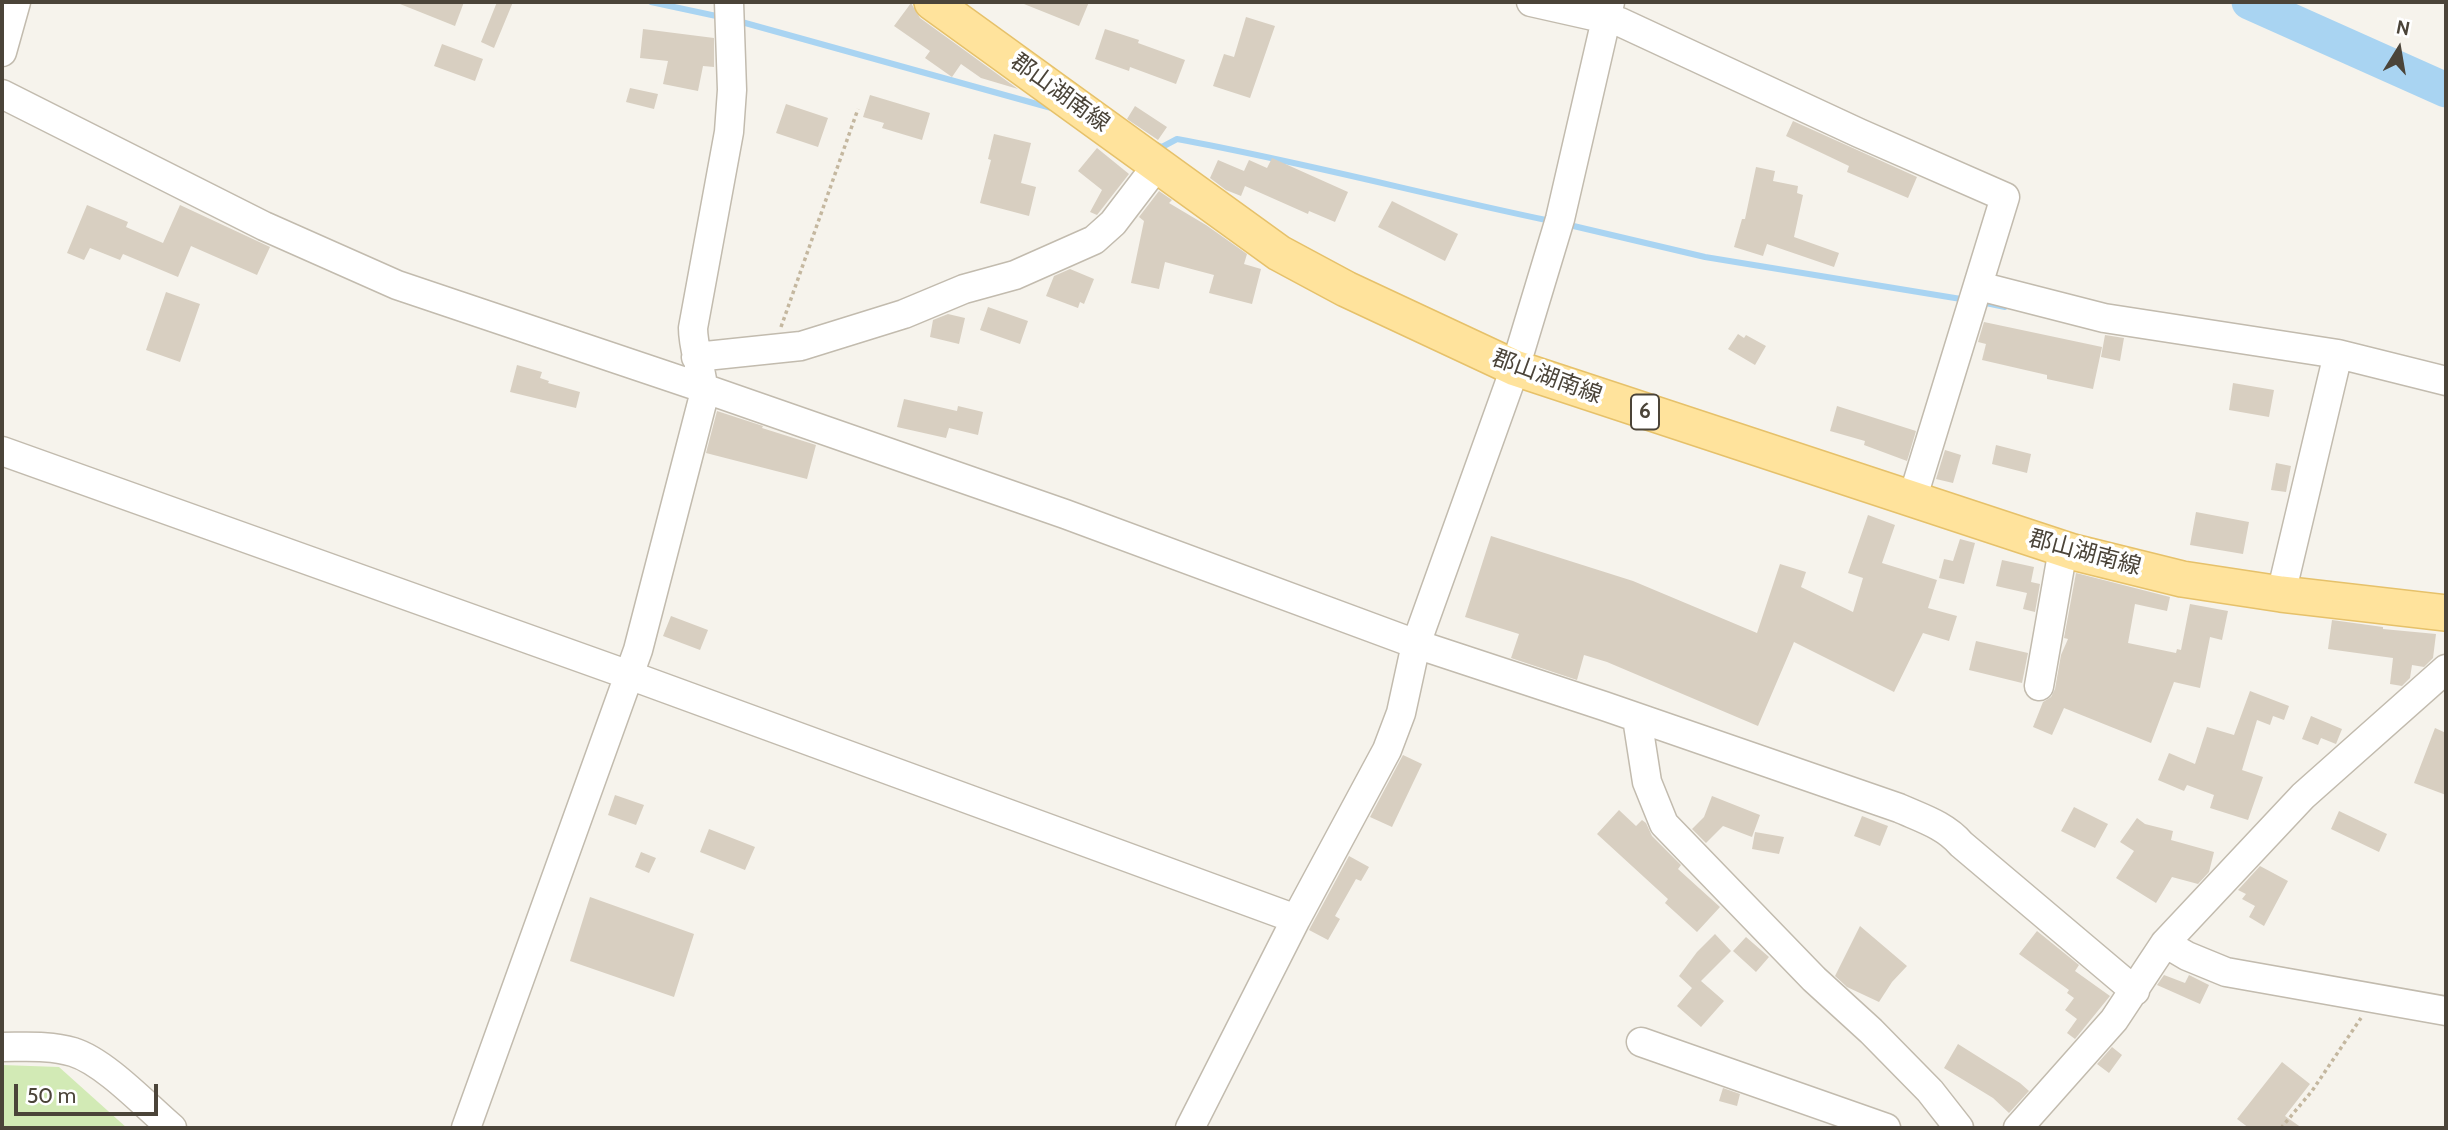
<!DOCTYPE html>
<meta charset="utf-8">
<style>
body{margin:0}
#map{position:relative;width:2448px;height:1130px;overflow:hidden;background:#f6f3ec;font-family:Cabin,sans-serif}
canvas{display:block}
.frame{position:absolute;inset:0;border:4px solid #4b4439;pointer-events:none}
.north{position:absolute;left:2364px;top:14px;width:70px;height:70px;-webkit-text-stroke:5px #fff;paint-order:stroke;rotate:11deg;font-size:19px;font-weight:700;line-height:28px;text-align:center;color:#4b4439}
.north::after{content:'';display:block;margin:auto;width:24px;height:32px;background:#4b4439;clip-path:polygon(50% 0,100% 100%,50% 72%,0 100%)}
.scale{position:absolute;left:14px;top:1084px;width:144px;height:32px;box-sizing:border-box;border:4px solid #4b4439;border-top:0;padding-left:9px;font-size:21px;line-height:24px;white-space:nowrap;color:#4b4439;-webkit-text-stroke:5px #fff;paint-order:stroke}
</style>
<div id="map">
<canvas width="2448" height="1130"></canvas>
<div class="frame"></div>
<div class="north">N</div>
<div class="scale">50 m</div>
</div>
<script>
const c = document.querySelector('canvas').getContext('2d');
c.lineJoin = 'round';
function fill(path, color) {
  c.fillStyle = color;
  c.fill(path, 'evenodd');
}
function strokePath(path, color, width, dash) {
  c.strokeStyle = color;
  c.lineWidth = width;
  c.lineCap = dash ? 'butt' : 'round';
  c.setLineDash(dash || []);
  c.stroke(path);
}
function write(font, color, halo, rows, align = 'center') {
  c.font = font + ' Cabin,"Noto Sans JP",sans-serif';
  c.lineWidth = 7;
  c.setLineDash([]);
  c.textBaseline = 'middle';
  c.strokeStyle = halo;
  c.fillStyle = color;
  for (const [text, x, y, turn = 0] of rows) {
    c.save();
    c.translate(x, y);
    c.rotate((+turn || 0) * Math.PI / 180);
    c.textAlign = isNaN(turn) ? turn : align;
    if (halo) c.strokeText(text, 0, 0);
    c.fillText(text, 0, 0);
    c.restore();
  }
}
const green = new Path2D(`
 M2 1065 59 1067 127 1128H2Z`);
const stream = new Path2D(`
 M651 2 721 17
 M738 21 1055 109
 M1157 145 1162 147 1177 139C1303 162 1426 195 1551 221
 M1565 224 1705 257 1967 300
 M1981 302 2005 307`);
const river = new Path2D(`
 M2249 2 2446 90`);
const building = new Path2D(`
 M395 2H464L455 26Z
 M497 2H513L494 48 481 42Z
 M1019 2H1089L1079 26Z
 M911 3 920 18 1018 89 981 78 961 64 952 77 925 58 930 51 894 26Z
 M1246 17 1275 26 1250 98 1213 86 1224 54 1234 57Z
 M643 29 714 38V67L703 66 698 91 663 84 668 61 640 58Z
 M1105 29 1139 40 1138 43 1185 60 1176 84 1130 67 1129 71 1095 59Z
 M442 44 483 59 475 81 434 66Z
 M630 88 658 94 654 109 626 102Z
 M870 95 930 113 922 140 882 128 884 123 863 117Z
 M786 104 828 118 818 147 776 133Z
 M1135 106 1167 127 1158 140 1127 119Z
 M1793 121 1917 177 1908 198 1847 172 1849 166 1786 136Z
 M994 134 1031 143 1021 183 1036 187 1029 216 980 203 991 160 988 159Z
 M1097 148 1129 174 1097 215 1090 212 1102 190 1078 171Z
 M1272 158 1348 192 1335 222 1309 211 1308 214 1245 186 1241 196 1226 190 1210 178 1218 160 1244 171 1249 160 1267 168Z
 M1756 167 1775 171 1773 181 1798 186 1797 193 1803 195 1794 237 1839 253 1834 267 1767 244 1763 256 1734 247 1742 219H1745Z
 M1159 191 1172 200 1169 203 1206 225 1247 254 1244 264 1261 269 1252 304 1209 293 1214 275 1165 262 1159 289 1131 283 1144 221 1139 217Z
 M1392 201 1458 234 1445 261 1378 227Z
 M87 205 128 222 126 227 163 243 180 205 270 247 257 275 191 246 178 277 123 254 120 260 90 248 84 260 67 253Z
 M1070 269 1094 279 1084 304 1080 302 1078 308 1046 296 1054 276Z
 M166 292 200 304 180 362 146 350Z
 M988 307 1028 321 1020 344 980 330Z
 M948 314 965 318 959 344 930 337 933 320Z
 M1984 322 2102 347 2093 389 2047 379V375L1982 360 1986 344 1978 342Z
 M1738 334 1744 338 1746 335 1766 346 1755 365 1728 349Z
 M2105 335 2124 338 2120 361 2101 357Z
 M517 365 542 372 540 378 549 381 548 383 580 392 576 408 510 392Z
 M2233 383 2274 390 2269 417 2229 410Z
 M904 399 957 411 958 406 983 412 978 435 949 428 946 438 897 427Z
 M1837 406 1916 431 1907 461 1864 445 1865 441 1830 431Z
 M717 411 763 426 762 428 816 445 807 479 706 453Z
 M1996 445 2031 454 2027 473 1992 464Z
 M1945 450 1961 455 1953 483 1936 479Z
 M2276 463 2291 466 2286 492 2271 490Z
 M2196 512 2249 522 2243 554 2190 545Z
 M1868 515 1895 525 1882 563 1937 580 1928 608 1957 616 1949 641 1923 633 1894 692 1794 642 1758 726 1607 662 1584 655 1577 680 1511 658 1519 634 1465 617 1491 536 1633 581 1757 633 1780 564 1806 572 1801 587 1853 612 1863 578 1848 573Z
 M1960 539 1975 543 1964 584 1939 578 1944 559 1953 561Z
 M2002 560 2034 567 2031 582 2040 584 2035 612 2023 609 2027 593 1996 586Z
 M2076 573 2170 597 2167 611 2135 604 2128 643 2176 653 2177 649 2181 650 2190 604 2228 611 2222 640 2210 637 2200 688 2174 682 2151 743 2064 708 2052 735 2033 727 2043 702 2051 697 2055 689 2061 655 2068 639 2064 638Z
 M671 616 708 630 700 650 663 636Z
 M2332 620 2383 627V629L2436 634 2433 658 2424 667 2412 665 2410 678 2402 686 2390 684 2393 658 2328 649Z
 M1976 641 2028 653 2022 683 1969 670Z
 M2250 691 2289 706 2284 720 2273 716 2270 725 2257 720 2242 770 2263 777 2248 820 2210 808 2214 795 2187 785 2184 791 2158 780 2169 753 2195 764 2207 727 2234 735Z
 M2311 716 2342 729 2336 744 2321 738 2318 745 2302 739Z
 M2435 728 2446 733V795L2414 783Z
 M1403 755 1422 764 1392 827 1370 817Z
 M615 795 644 805 636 825 608 815Z
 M1712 796 1760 815 1752 837 1723 826 1706 843 1692 829 1704 817Z
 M2074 807 2108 824 2095 848 2061 831Z
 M1619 810 1636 826 1642 820 1646 823 1652 836 1681 865 1678 869 1720 907 1697 932 1665 903 1668 899 1597 834Z
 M2339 811 2387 834 2379 852 2331 829Z
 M1862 816 1888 826 1880 846 1854 836Z
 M2137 818 2145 824 2173 831 2171 840 2214 852 2209 872 2198 884 2172 877 2156 903 2116 878 2134 851 2120 842Z
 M709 829 755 847 745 870 700 852Z
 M1755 832 1784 837 1779 854 1752 849Z
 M641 852 656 858 649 873 635 867Z
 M1349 856 1369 867 1361 881 1356 879 1335 916 1340 919 1328 940 1309 930Z
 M2260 866 2288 881 2264 926 2249 917 2255 906 2242 899 2246 894 2238 890Z
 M590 897 694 934 674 997 570 961Z
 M1860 926 1907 966 1892 982 1879 1002 1847 987 1835 976Z
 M2037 931 2079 965 2075 971 2110 996 2075 1039 2067 1033 2077 1019 2065 1010 2074 998 2067 993 2069 990 2019 954Z
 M1715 934 1731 951 1701 981 1724 1001 1701 1027 1677 1006 1692 988 1679 976 1697 952Z
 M1746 937 1769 957 1756 972 1733 951Z
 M2164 975 2185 983 2189 975 2209 985 2200 1004 2157 985Z
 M1958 1044 2020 1083 2029 1091 2009 1113 1993 1098 1944 1068Z
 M2112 1047 2122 1055 2109 1073 2097 1064Z
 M2282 1062 2310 1084 2285 1116 2302 1128H2249L2237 1119Z
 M1723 1088 1740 1094 1737 1106 1719 1101Z`);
const path = new Path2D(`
 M781 327 858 109
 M2281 1128 2312 1091 2361 1018`);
const minor = new Path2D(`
 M1531 2 1620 22 1859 133 2005 197 1912 500
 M2 52 16 2
 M2 94 264 226 397 285 703 388 1065 514 1416 644 1515 368 1560 219 1610 2
 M1979 286 2104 318 2338 354 2446 381
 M696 357 801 346 904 314 964 289 1015 275 1094 240 1113 223 1158 164
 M2 451 629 675 1296 919
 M2281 594 2338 354
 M2039 686 2063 549
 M1637 718 1647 782 1664 824 1814 979 1871 1031 1930 1091 1959 1128
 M2165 943 2187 956 2226 972 2446 1011
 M1641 1042 1886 1128
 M2 1047C25 1047 50 1045 73 1052 105 1062 145 1105 172 1128
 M466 1128 638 650 703 399C705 376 693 352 693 328L729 132 732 90 729 2
 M1190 1128 1296 919 1387 750 1401 713 1416 644 1604 706 1899 808C1921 818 1945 825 1961 844L2135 991
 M2018 1128 2114 1020 2165 943 2303 796 2446 669`);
const major = new Path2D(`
 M932 2 1279 253 1346 289 1515 368 2073 552 2182 579 2281 594 2446 613`);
const shields = [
 [1645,412,28]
];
const shieldNames = [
 ["6",1645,412]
];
const streetNames = [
 ["郡山湖南線",1060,93,36],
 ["郡山湖南線",1547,377,20],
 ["郡山湖南線",2085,553,15]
];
fill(green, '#d2eab5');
strokePath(stream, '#a9d4f2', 6);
strokePath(river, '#a9d4f2', 35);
fill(building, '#d8cfc1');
strokePath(minor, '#c2bbae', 31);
strokePath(major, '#e6c16a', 38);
strokePath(path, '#c4b79f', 3.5, [3.5, 3.5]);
strokePath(minor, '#fff', 28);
strokePath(major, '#ffe39c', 35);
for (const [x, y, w] of shields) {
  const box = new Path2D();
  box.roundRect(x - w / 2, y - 17.5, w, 35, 5);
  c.fillStyle = '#fff';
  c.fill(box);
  strokePath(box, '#4b4439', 2);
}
write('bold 21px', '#4b4439', null, shieldNames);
write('23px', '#4b4439', '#fff', streetNames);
</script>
